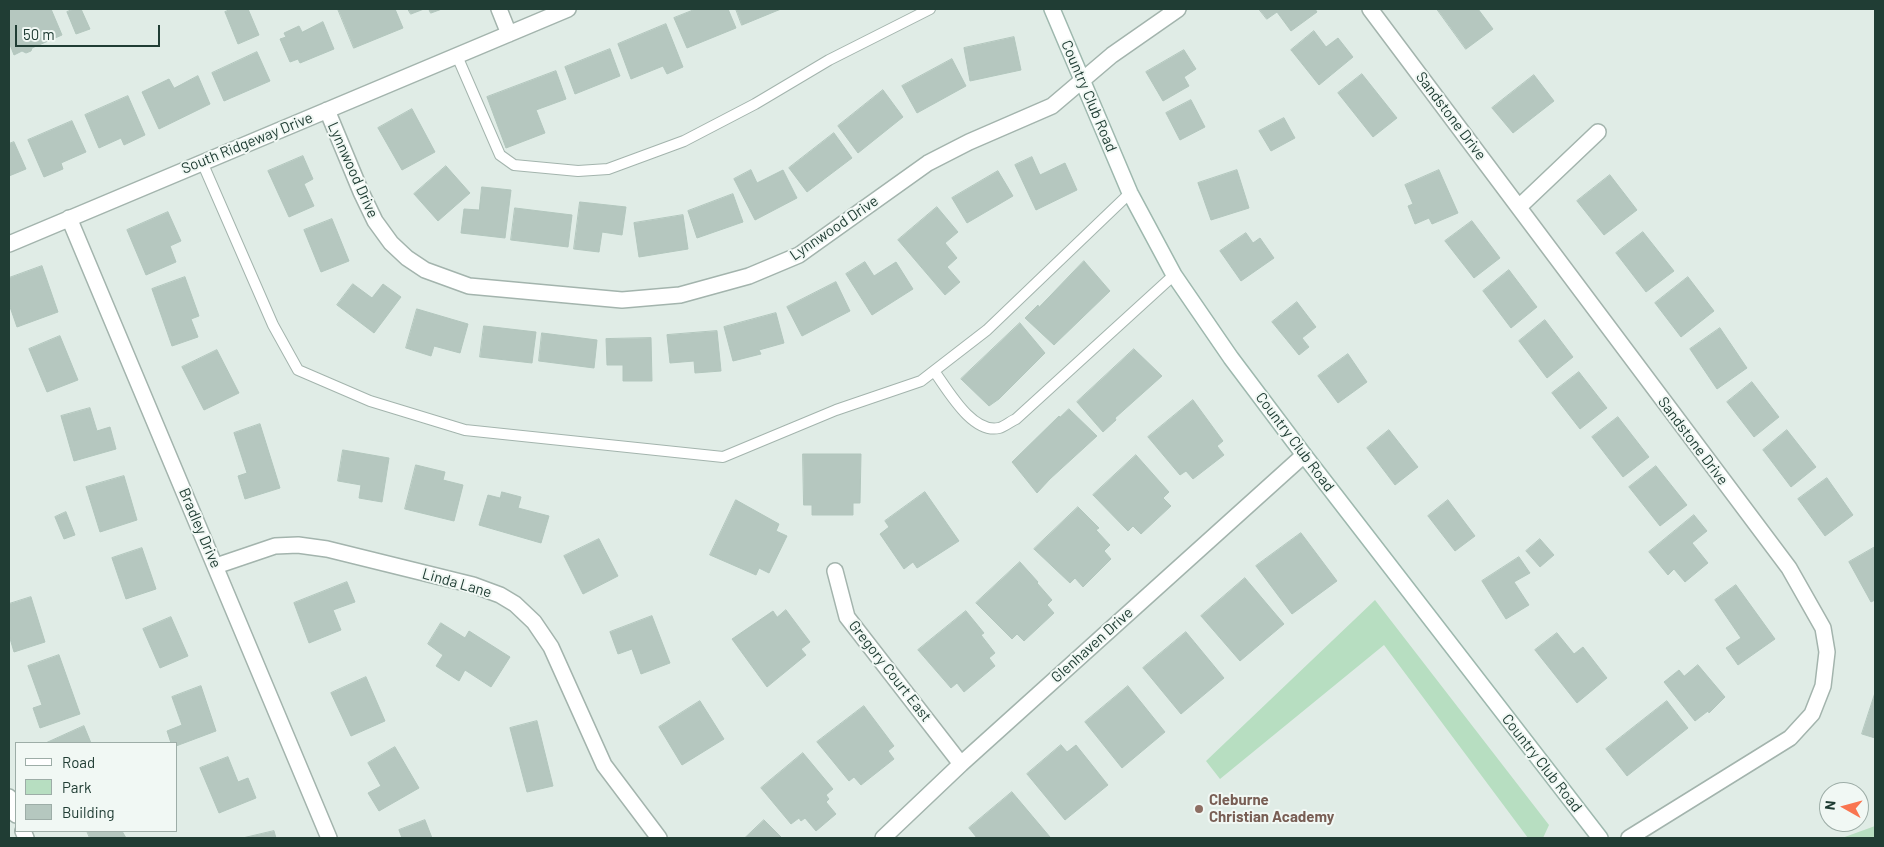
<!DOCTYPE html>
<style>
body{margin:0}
#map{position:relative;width:1884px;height:847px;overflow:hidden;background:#e0ece6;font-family:Barlow,sans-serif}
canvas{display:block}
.frame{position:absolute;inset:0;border:10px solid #203d34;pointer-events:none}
.legend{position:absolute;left:15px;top:742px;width:162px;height:90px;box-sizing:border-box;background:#f1f8f4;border:1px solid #9dada7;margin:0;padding:6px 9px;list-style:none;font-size:15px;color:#203d34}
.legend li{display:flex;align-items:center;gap:10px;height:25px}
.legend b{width:25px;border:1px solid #9dada7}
.north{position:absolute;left:1819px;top:782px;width:50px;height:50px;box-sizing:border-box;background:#f1f8f4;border:1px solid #9dada7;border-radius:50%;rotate:277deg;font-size:14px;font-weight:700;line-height:20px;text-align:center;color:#203d34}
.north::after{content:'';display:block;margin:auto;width:18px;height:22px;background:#f97550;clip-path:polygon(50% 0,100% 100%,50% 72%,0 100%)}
.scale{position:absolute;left:15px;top:25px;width:145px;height:22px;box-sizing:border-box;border:2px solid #203d34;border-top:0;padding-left:6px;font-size:15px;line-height:18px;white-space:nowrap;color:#203d34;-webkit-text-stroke:4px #f1f8f4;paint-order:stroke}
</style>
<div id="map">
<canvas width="1884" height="847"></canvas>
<div class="frame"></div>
<ul class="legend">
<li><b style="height:6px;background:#fff"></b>Road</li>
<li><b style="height:14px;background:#b7dec1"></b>Park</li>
<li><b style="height:14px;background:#b5c7bf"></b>Building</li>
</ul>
<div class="north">N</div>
<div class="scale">50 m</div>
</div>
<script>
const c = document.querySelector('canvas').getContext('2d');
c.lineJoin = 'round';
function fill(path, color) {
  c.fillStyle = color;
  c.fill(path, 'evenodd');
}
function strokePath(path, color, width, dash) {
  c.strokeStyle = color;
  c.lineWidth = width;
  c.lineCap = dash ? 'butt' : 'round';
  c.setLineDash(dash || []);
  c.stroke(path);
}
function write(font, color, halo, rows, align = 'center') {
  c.font = font + ' Barlow,sans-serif';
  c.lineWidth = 4;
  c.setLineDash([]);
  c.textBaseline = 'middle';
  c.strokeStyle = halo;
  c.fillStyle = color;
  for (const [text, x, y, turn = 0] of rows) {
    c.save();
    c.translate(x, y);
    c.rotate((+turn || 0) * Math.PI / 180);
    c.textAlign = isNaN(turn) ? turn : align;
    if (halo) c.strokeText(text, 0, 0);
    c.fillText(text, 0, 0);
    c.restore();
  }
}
const green = new Path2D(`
 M1375 600 1549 825 1543 838H1528L1384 645 1220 779 1206 761Z
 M1875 826V838H1842Z`);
const building = new Path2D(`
 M9 9H51L62 35 32 48 31 51 26 53 22 51 14 55 9 42Z
 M74 9H81L90 29 76 34 67 12Z
 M232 9H248L259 35 238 44 225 12Z
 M338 9H395L403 28 354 48Z
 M408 9H424L411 14Z
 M429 9H442L431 13Z
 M696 9H728L736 28 687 48 674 18Z
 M736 9H781L742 25Z
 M1259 9H1315L1317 12 1291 31 1277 12 1267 19Z
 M1437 9H1478L1493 29 1466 49Z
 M323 22 334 49 300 63 298 59 290 62 280 39 286 37 284 33 299 26 302 32Z
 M666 24 683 67 667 74 663 66 631 79 618 44Z
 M1314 31 1326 47 1338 38 1353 57 1319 85 1291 50Z
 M1014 37 1021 70 970 81 964 48Z
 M610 49 620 76 575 94 565 67Z
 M1184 50 1196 69 1184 77 1189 86 1163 101 1146 72Z
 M257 52 270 81 224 101 212 73Z
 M952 59 966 86 917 113 902 86Z
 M556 71 566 99 536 110 545 133 506 148 487 97Z
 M1362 74 1397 118 1373 137 1338 93Z
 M1534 75 1554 101 1513 133 1492 108Z
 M198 76 210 104 159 129 142 92 169 79 174 88Z
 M883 90 903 117 858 153 838 126Z
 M128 96 145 135 124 145 121 138 99 148 85 115Z
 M1191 100 1205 127 1180 140 1166 113Z
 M412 109 435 152 402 170 378 128Z
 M1284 118 1295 138 1271 151 1259 131Z
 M72 121 86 152 61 163 63 169 44 177 28 140Z
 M834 133 852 158 807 192 789 168Z
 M14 142 26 169 9 176V144Z
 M303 156 313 179 304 184 314 206 289 217 268 171Z
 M1032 157 1040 175 1065 163 1077 190 1036 210 1015 165Z
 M446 166 470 193 438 221 414 194Z
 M751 170 757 183 783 170 797 198 755 220 734 179Z
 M1237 170 1249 208 1211 220 1198 183Z
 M1439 170 1458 213 1432 224 1429 218 1415 224 1408 206 1413 204 1405 185Z
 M998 171 1013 196 967 223 952 198Z
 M1610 175 1637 210 1604 235 1577 201Z
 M482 187 511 190 505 238 461 233 464 209 479 210Z
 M733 194 743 222 697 238 688 211Z
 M580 202 626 207 622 235 602 232 599 252 574 249Z
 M937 207 958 232 945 243 957 258 947 267 960 282 945 295 898 240Z
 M515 208 572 215 568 247 511 240Z
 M168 212 181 241 170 246 176 262 146 275 127 230Z
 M683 215 688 249 639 257 634 223Z
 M332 219 349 261 321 272 304 230Z
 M1472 221 1500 258 1474 278 1445 241Z
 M1643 232 1674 271 1646 292 1616 253Z
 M1246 233 1253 243 1260 238 1274 258 1241 281 1220 251Z
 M1084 261 1110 291 1054 345 1025 318 1038 305 1039 307Z
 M865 262 874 276 896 262 913 289 872 315 846 274Z
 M42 266 58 312 17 327 9 304V278Z
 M1509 270 1537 307 1511 328 1483 291Z
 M185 277 199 316 191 319 198 337 172 346 152 289Z
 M1688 277 1714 311 1681 337 1655 303Z
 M836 282 850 311 802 336 787 307Z
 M353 284 372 298 383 284 401 297 374 333 337 305Z
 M1297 302 1316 327 1302 338 1309 347 1299 355 1272 322Z
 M417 309 468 324 460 353 434 346 431 356 406 348Z
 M776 313 784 343 759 350 761 354 733 361 724 327Z
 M1545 320 1573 357 1547 378 1519 341Z
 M1020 323 1045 353 999 399 989 406 961 379Z
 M484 326 536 332 532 363 480 357Z
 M1720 328 1747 368 1717 389 1690 349Z
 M717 331 721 371 695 373 694 361 670 363 667 335Z
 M542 333 597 340 594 368 539 361Z
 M60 336 78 380 47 392 29 349Z
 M651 338 652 381H623V365H607L606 339Z
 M1134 349 1162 376 1115 418 1116 420 1103 432 1077 402Z
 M217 350 239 393 204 410 182 367Z
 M1348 354 1367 382 1338 403 1318 376Z
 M1579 372 1607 408 1580 429 1552 393Z
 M1752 382 1779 417 1754 437 1727 402Z
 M1193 400 1223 441 1217 446 1224 455 1193 479 1186 471 1180 475 1148 437Z
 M90 408 97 431 110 427 116 449 74 461 61 416Z
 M1069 409 1097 436 1050 479 1037 493 1012 462 1059 416 1060 417Z
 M1618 417 1649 457 1623 477 1592 437Z
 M260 424 280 488 245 499 238 476 247 473 234 433Z
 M1389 430 1418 467 1395 485 1367 448Z
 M1787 430 1816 467 1791 487 1763 450Z
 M343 450 389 458 382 502 359 498 361 485 338 481Z
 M803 454H861L860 503H853V515H812V505H804Z
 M1136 455 1169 492 1163 498 1171 506 1141 534 1133 526 1128 531 1093 495Z
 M416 465 445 472 443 480 463 485 454 521 405 509Z
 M1656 466 1687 505 1660 526 1629 487Z
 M124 476 137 520 100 532 86 487Z
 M1827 478 1853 515 1825 536 1798 499Z
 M502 492 521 497 518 508 549 516 541 543 479 525 488 495 500 498Z
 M925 492 959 541 917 568 913 562 904 569 880 534 889 527 885 521Z
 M736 500 779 524 776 531 787 536 769 573 759 568 756 575 710 555Z
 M1448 500 1475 536 1455 551 1428 516Z
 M1078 507 1099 528 1096 530 1110 545 1104 551 1111 559 1083 587 1075 578 1070 583 1034 549Z
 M66 512 75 535 64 539 55 517Z
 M1694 515 1707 531 1692 543 1708 563 1685 582 1674 569 1668 575 1649 552Z
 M1301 533 1337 581 1292 614 1256 566Z
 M599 539 618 576 583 594 564 556Z
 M1540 539 1554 555 1540 567 1526 551Z
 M1875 547V600L1871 602 1849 562Z
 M142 548 156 589 126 599 112 558Z
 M1519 557 1530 573 1514 582 1529 605 1506 619 1482 581Z
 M1020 562 1038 582 1037 583 1052 600 1047 605 1054 613 1024 641 1017 634 1012 639 976 603Z
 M1245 578 1284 624 1240 661 1201 616Z
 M347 582 355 602 333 610 341 630 309 643 294 603Z
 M1736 585 1775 639 1738 665 1726 648 1741 638 1715 600Z
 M31 597 45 642 14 652 9 635V604Z
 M786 610 810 642 801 649 806 655 767 687 732 639 773 611 777 617Z
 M966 611 984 633 981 635 995 653 989 658 995 666 964 692 957 683 951 688 918 650Z
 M652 616 670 663 641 674 632 649 618 654 610 632Z
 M171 617 188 656 160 668 143 629Z
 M441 623 465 638 469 631 510 657 491 687 465 670 459 681 436 666 443 655 428 644Z
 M1186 632 1224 678 1181 714 1143 668Z
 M1557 633 1574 654 1583 647 1607 678 1577 703 1535 650Z
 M59 655 80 714 40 728 33 708 42 705 28 666Z
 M1698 665 1725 697 1709 713 1708 711 1695 721 1664 682 1679 670 1684 676Z
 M366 677 385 721 351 736 331 693Z
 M201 686 216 731 176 746V743H171L167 731 182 725 172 697Z
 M1128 686 1165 732 1122 768 1085 722Z
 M1875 693V738L1862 734Z
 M700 701 724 739 682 765 659 727Z
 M1667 701 1688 728 1627 776 1606 749Z
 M864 706 894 746 888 751 894 759 861 785 854 777 849 781 817 742Z
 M537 721 553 786 527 792 510 728Z
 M84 726 91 743H46Z
 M1061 745 1067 752 1076 745 1108 785 1065 820 1027 774Z
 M395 747 419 788 379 811 368 793 381 786 368 763Z
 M803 753 833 789 826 795 829 799 826 802 836 814 816 831 805 818 801 821 799 818 791 824 761 788Z
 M228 757 238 782 248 778 256 798 219 813 200 768Z
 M1012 792 1050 837 1049 838H977L969 828Z
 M425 820 432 838H402L399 830Z
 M764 820 782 838H745Z
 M87 831H122L126 838H90Z
 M274 831 276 838H243Z`);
const lane = new Path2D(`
 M457 56 500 155 514 165 578 171 608 169 684 141 755 104 829 60 930 9
 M202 162 273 325 298 370 370 401 465 430 723 457 836 410 921 381 987 330 1130 193
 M934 371C948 390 972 434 999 428 1004 427 1011 421 1016 419L1174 275`);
const street = new Path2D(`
 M499 9 509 34
 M1370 9 1789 568 1823 628 1827 652 1823 686 1812 714 1790 738 1629 838
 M327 110 361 192 375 221 391 243 407 258 425 270 469 286 622 300 680 295 749 276 799 255 928 163 969 142 1052 106 1112 55 1178 9
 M1519 207 1598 132
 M69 218 329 838
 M9 244 568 9
 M216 566 275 546 298 545 327 549 473 585 500 595 515 604 534 622 551 647 604 765 659 838
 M835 571 847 617 961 764
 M9 797 16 815
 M23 831 26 838
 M883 838 961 764 1304 455`);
const secondary = new Path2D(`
 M1052 9 1130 193 1174 275 1231 358 1304 455 1600 838`);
const markers = [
 [1199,809,5,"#8d6e63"]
];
const streetNames = [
 ["Country Club Road",1089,96,67],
 ["Sandstone Drive",1451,116,53],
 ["South Ridgeway Drive",247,143,-22],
 ["Lynnwood Drive",353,170,66],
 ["Lynnwood Drive",834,228,-34],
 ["Sandstone Drive",1693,441,53],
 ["Country Club Road",1295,442,53],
 ["Bradley Drive",200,528,67],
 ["Linda Lane",457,583,16],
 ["Glenhaven Drive",1092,645,-42],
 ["Gregory Court East",890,671,52],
 ["Country Club Road",1542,763,52]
];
const educationNames = [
 ["Cleburne",1209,800],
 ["Christian Academy",1209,817]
];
fill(green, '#b7dec1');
fill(building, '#b5c7bf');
strokePath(building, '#b2c6bd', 1);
strokePath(lane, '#a3b4ad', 12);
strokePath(street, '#a3b4ad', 18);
strokePath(secondary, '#9eb8ae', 18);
strokePath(lane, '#fff', 10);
strokePath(street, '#fff', 15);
strokePath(secondary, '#fff', 15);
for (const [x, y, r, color] of markers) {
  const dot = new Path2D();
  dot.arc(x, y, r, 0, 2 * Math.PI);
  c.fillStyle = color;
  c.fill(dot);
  strokePath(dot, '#f1f8f4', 2);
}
write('15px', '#203d34', '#f1f8f4', streetNames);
write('bold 15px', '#785e54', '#f1f8f4', educationNames, 'left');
</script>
